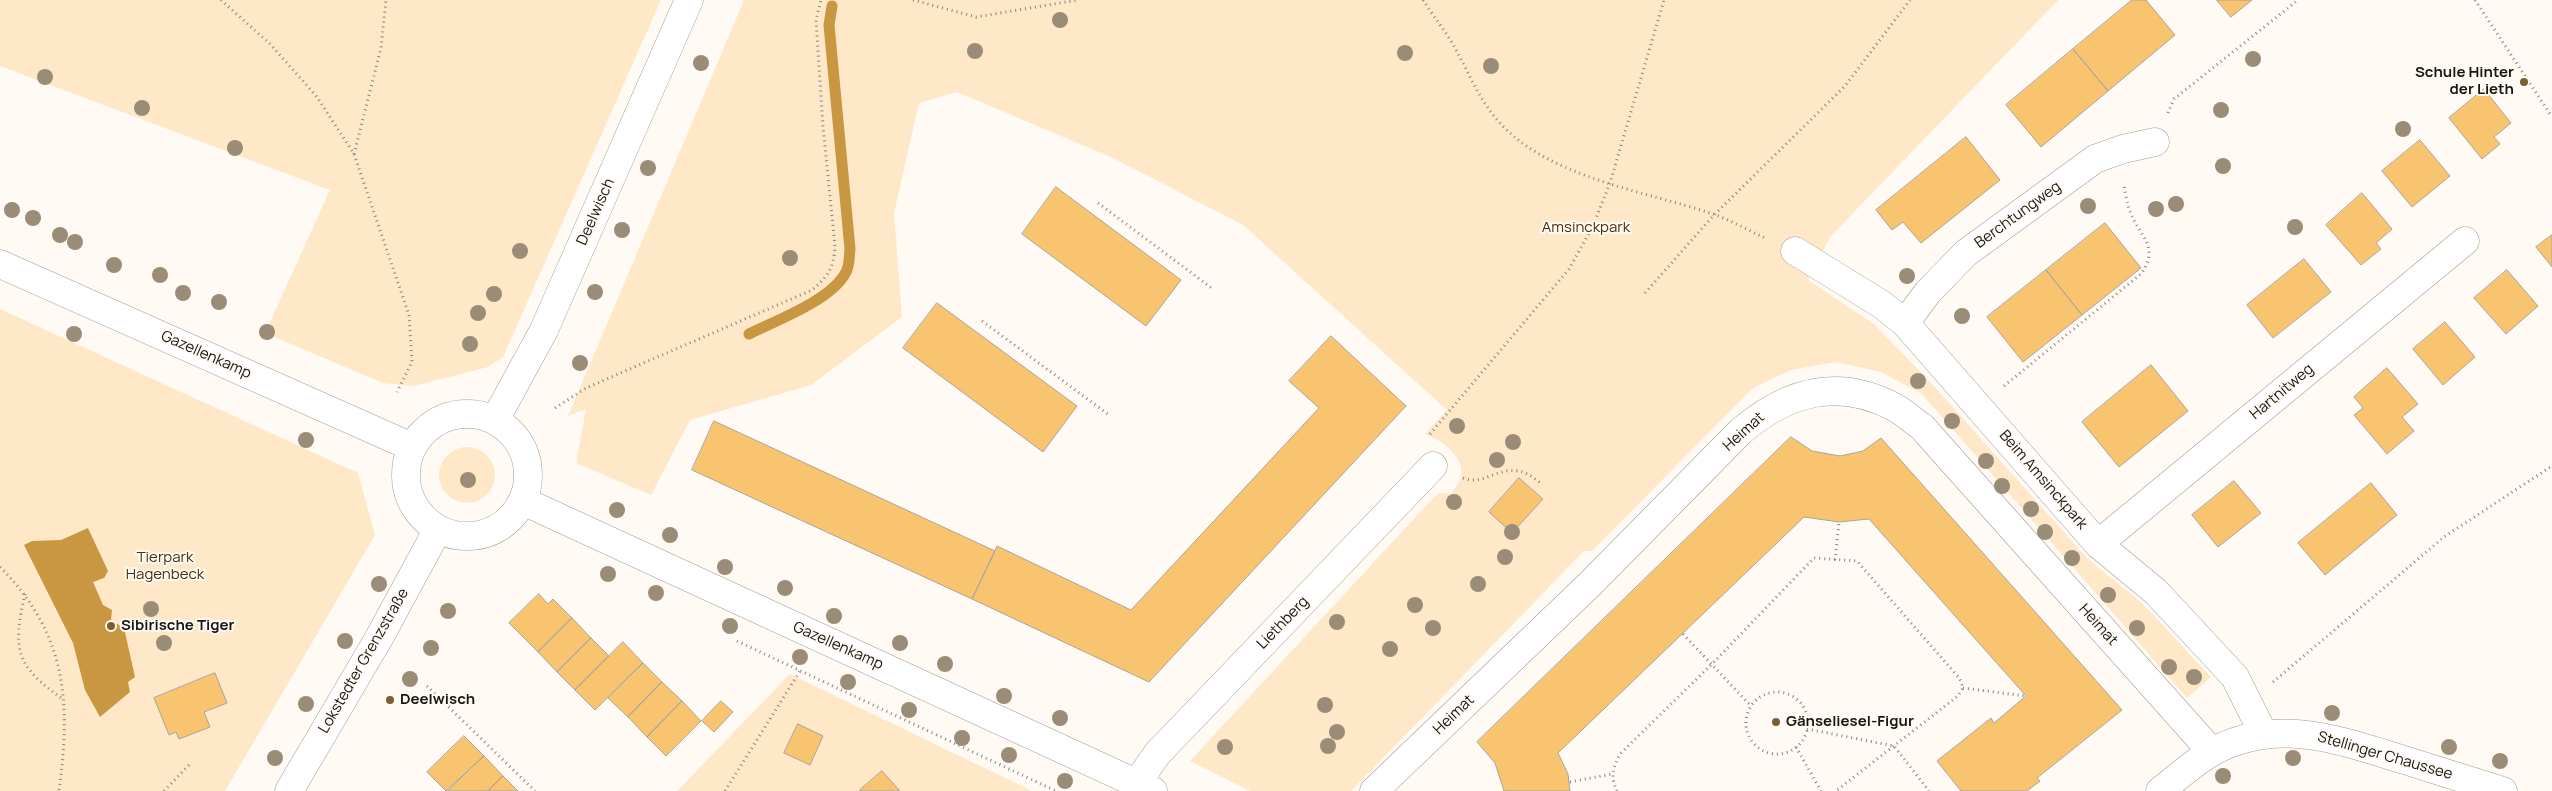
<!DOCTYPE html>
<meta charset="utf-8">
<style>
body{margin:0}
canvas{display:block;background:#fffaf4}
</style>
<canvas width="2552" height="791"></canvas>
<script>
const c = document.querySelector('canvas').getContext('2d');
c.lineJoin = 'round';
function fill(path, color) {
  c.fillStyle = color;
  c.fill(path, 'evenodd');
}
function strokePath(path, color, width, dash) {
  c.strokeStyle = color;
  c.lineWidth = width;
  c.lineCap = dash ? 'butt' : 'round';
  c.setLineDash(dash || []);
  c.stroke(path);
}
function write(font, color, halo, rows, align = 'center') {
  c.font = font + ' Manrope,sans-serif';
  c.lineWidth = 4;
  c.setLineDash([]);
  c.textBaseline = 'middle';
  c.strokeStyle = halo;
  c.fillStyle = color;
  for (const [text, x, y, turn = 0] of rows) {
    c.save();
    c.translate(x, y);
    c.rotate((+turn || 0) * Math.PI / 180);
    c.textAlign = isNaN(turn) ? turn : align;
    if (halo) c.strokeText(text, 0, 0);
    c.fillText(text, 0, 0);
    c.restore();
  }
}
const green = new Path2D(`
 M0 0H661L503 357 488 367 413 386 383 383 265 333 330 190 0 66Z
 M744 0H2058L1830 237 1808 280 1874 324 1934 386 2087 558 2142 603 2211 677 2187 698 1922 394 1881 372 1836 362 1791 370 1753 388 1592 551H1584L1351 791H1250L1190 761 1434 497 1440 493 1450 494C1477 469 1451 444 1425 434L1447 410 1243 225 1113 158 957 92 919 103 894 213 902 317 811 385 690 420 651 495 576 463 586 409 568 416Z
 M0 309 358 473 375 535 225 791H0Z
 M439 475a28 28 0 1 1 56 0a28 28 0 1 1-56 0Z
 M790 674 1032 791H677Z`);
const water = new Path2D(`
 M88 528 108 571 104 578 93 582 103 605 112 610 111 620 124 628 135 677 128 682 130 692 100 717 85 690 73 643 24 545 32 541 61 540Z`);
const stream = new Path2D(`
 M749 334C777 320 832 300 846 272 850 265 849 256 850 249L829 25 832 6`);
const building = new Path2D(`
 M2132 0H2146L2175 35 2108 91 2073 49Z
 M2217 0H2252L2231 17Z
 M2073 49 2108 91 2041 147 2006 105Z
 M2484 89 2511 123 2494 137 2500 144 2482 159 2449 118Z
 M1966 137 2000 180 1921 243 1903 222 1892 230 1876 210Z
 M2420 140 2450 176 2412 207 2382 171Z
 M1056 187 1181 280 1146 326 1022 234Z
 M2362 193 2392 229 2376 243 2381 249 2361 265 2326 225Z
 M2105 223 2141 268 2082 315 2046 270Z
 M2552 235V267L2536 247Z
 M2304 259 2331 292 2273 338 2247 305Z
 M2046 270 2082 315 2023 362 1987 317Z
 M2507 270 2538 306 2506 334 2474 298Z
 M937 303 1077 406 1043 452 903 348Z
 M2445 322 2475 357 2443 385 2413 349Z
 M1331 336 1406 406 1149 682 972 599 997 546 1131 610 1319 408 1289 381Z
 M2151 365 2188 411 2119 467 2082 422Z
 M2387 368 2418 404 2402 417 2414 431 2387 454 2354 415 2363 408 2354 397Z
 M714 421 995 551 972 599 692 470Z
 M1791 437 1812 451 1840 456 1863 451 1881 438 2122 710 2037 778 2040 781 2027 791H1961L1937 761 1991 718 1994 723 2026 696 1869 519 1839 522 1804 517 1558 753 1568 774 1570 791H1504L1495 763 1477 742Z
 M1519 478 1543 499 1512 533 1489 512Z
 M2234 481 2261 513 2218 547 2192 515Z
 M2371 483 2397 515 2325 575 2298 543Z
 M539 594 548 604 553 599 572 618 538 652 509 623Z
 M572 618 591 638 557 672 538 652Z
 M591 638 609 656 575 690 557 672Z
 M623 642 643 663 595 710 575 690Z
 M643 663 662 682 628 717 608 698Z
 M215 673 227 703 204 712 210 727 179 739 176 732 169 735 154 698Z
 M662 682 682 701 647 737 628 717Z
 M682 701 701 721 666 756 647 737Z
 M721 701 733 712 714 732 702 721Z
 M798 724 823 736 810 765 784 753Z
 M464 736 484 756 446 791 427 772Z
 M484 756 503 776 488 791H448Z
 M882 771 900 791H860V790Z
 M503 776 518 791H488Z`);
const path = new Path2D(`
 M221 0 270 44 317 97 354 154 409 315 412 362 397 392
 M913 0 976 17 1078 0
 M1423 0C1432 14 1442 27 1451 41 1467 68 1477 97 1499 122 1549 178 1645 191 1713 214 1730 220 1748 230 1765 238
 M2475 0 2552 117
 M2168 113 2174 99 2298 0
 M354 154 381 48 386 0
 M1098 203 1213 289
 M1645 293 1714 215 1845 86 1910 0
 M982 321 1109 415
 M2004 386 2141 274C2160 247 2141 238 2131 214 2127 204 2125 193 2124 183
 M555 408 586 388 812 290C828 277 834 267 835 246L823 127 816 20 821 0
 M1430 434 1569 269 1592 228 1610 183 1664 0
 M1463 478C1483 486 1498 467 1518 471 1527 472 1535 479 1542 484
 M1835 560 1839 522
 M0 567C67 634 71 702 59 791
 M25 594C12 651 16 666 64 700
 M1683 634 1751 706
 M737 641 1056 791
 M2273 682 2444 537 2552 466
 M427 686 535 791
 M1963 688 2026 696
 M1746 723a31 31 0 1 1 62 0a31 31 0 1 1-62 0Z
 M1807 729 1894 746 1929 791
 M1796 747 1821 791
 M1570 782 1612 774
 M164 791 189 765
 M725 791 800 671
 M1617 791C1610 777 1613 767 1620 754L1713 663 1814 558 1857 561 1960 679 1963 688 1958 696 1836 791`);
const street = new Path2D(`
 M1795 251 1881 304 1905 323 2098 544 2156 592 2235 677 2264 735
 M1905 323 1928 292 1966 253 2095 159 2123 149 2155 142
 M495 420 544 330 689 0
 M2098 544 2465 241
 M1137 783 1157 754 1433 466
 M289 791 379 638 438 529
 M1374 791 1590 584 1741 431C1787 392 1838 377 1894 407 1904 412 1913 421 1922 427L2212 752
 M2160 791C2177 778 2194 762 2212 752 2276 717 2337 739 2401 759 2435 770 2469 780 2503 791`);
const secondary = new Path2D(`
 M0 264 412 447
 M406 475a61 61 0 1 1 122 0a61 61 0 1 1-122 0Z
 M523 501 1153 791`);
const trees = [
 [1060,20],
 [975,51],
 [1405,53],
 [2253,59],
 [701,63],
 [1491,66],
 [45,77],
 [142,108],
 [2221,110],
 [2403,129],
 [235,148],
 [2223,166],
 [648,168],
 [2176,204],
 [2088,206],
 [2156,209],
 [12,210],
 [33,218],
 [2295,227],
 [622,230],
 [60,235],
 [75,242],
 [520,251],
 [790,258],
 [114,265],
 [160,275],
 [1907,276],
 [595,292],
 [183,293],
 [494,294],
 [219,302],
 [478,313],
 [1962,316],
 [267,332],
 [74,334],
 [470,344],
 [580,363],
 [1918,381],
 [1952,421],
 [1457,426],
 [306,440],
 [1513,442],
 [1497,460],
 [1986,461],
 [468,480],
 [2002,486],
 [1454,502],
 [2031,509],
 [617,510],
 [1512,532],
 [2045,532],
 [670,535],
 [1505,557],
 [2072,558],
 [725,567],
 [608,574],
 [379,584],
 [1478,584],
 [785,588],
 [656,593],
 [2108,595],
 [1415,605],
 [151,609],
 [448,611],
 [834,616],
 [1337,622],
 [730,626],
 [1433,628],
 [2137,628],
 [345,641],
 [164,643],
 [900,643],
 [431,648],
 [1390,649],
 [800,657],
 [945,664],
 [2169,667],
 [2194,677],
 [410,679],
 [848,682],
 [1004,696],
 [306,704],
 [1325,705],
 [909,710],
 [2332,713],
 [1060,718],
 [1337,732],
 [962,738],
 [1328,746],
 [1225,747],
 [2449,747],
 [1009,755],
 [275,758],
 [2293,758],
 [2500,761],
 [2223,776],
 [1065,781]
];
const markers = [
 [2524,82,5,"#7b5f32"],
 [111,626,5,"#7b5f32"],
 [390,700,5,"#7b5f32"],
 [1776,722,5,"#7b5f32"]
];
const poiNames = [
 ["Schule Hinter",2514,73,"right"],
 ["der Lieth",2514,90,"right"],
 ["Sibirische Tiger",121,626],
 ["Deelwisch",400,700],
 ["Gänseliesel-Figur",1786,722]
];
const streetNames = [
 ["Deelwisch",596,212,-66],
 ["Berchtungweg",2018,215,-36],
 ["Gazellenkamp",206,355,24],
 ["Hartnitweg",2282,392,-40],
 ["Heimat",1744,432,-42],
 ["Beim Amsinckpark",2043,480,49],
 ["Liethberg",1283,623,-46],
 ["Heimat",2098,625,48],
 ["Gazellenkamp",838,646,24],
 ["Lokstedter Grenzstraße",364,661,-60],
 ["Heimat",1454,715,-44],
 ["Stellinger Chaussee",2385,756,16]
];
const parkNames = [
 ["Amsinckpark",1586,228],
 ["Tierpark",165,558],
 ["Hagenbeck",165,575]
];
fill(green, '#fee8c8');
fill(water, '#c99742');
strokePath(stream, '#c99742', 11);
fill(building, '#f8c470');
strokePath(building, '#a9a49c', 1);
strokePath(street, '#a19d95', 29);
strokePath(secondary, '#a19d95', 29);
strokePath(path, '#888480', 3, [1, 4]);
strokePath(street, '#fff', 28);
strokePath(secondary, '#fff', 28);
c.fillStyle = '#9a8c76';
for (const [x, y] of trees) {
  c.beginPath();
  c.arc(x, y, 8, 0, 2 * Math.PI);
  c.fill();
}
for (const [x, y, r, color] of markers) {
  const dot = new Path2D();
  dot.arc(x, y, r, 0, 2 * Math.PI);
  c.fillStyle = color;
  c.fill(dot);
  strokePath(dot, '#fffaf4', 2);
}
write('bold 15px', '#181613', '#fffaf4', poiNames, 'left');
write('15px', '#181613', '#fffaf4', streetNames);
write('15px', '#48320e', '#fffaf4', parkNames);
</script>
